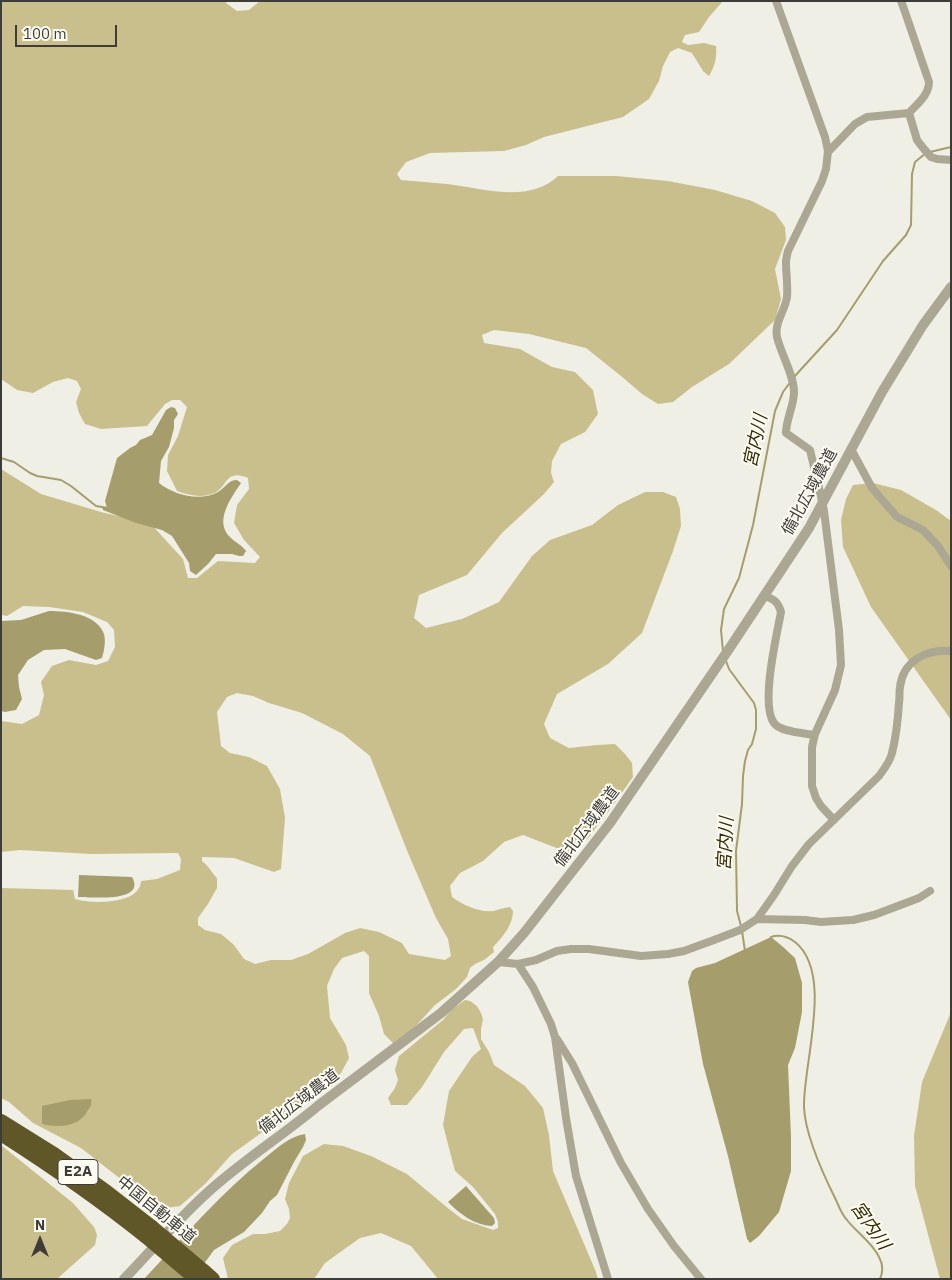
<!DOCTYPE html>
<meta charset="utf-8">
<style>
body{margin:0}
#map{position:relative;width:952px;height:1280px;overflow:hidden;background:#f0efe6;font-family:"IBM Plex Sans",sans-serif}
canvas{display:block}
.frame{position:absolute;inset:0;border:2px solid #3d3c39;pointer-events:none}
.north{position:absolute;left:15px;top:1215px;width:50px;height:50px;-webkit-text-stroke:4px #fefcf3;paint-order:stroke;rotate:0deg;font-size:14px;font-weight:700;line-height:20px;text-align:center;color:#3d3c39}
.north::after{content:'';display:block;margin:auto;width:18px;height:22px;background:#3d3c39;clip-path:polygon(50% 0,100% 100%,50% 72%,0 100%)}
.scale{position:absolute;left:15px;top:25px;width:102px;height:22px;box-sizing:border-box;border:2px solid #3d3c39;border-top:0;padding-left:6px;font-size:15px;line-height:18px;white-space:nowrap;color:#3d3c39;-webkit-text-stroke:4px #fefcf3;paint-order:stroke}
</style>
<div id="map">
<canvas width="952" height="1280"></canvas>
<div class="frame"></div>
<div class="north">N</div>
<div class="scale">100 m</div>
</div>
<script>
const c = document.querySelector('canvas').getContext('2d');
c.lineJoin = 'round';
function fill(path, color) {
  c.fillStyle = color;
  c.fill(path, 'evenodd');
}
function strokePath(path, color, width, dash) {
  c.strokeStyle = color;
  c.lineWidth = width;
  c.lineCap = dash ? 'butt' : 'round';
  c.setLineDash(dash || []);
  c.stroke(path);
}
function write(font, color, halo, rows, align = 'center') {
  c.font = font + ' "IBM Plex Sans","Noto Sans JP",sans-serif';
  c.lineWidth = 4;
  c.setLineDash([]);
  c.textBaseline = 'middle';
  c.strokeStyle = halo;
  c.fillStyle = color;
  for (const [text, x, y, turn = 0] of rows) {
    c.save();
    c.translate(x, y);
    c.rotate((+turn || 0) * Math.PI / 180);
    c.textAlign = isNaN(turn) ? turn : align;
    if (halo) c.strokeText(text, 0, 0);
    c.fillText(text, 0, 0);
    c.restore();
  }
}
const forest = new Path2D(`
 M1 1H226V3L237 11 249 10 260 1H723L709 17 699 32 685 35 682 42 688 45 704 43 716 46C717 57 715 66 709 76L703 71 692 53 678 48 670 52 663 66 659 81 649 99 623 117 544 137 526 145 504 151 430 153 406 162 397 174 401 180C417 181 432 183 447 184 482 188 529 204 558 176H616L668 181 715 190 752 201 775 213 785 227 786 240 775 269 781 299 775 320 729 364 692 387 673 402 658 404 642 394 621 376 586 348 529 334 494 330 482 335 484 343 520 349 552 367 575 372 593 390 598 414 585 432 561 444 552 461 551 473 554 482 544 494 502 533 467 575 419 595 414 618 426 628 462 619 499 602 532 556 550 540 592 525 618 505 645 492H663L676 497 680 509 681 526 673 551 642 633 608 664 557 694 544 724 550 738 569 748 597 745 615 744 625 754 632 763 633 777 614 804 588 838 572 854 523 835 504 842 483 861 460 873 450 886 452 897C463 905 480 913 494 911 500 909 503 908 510 907L513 911C513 925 502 938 493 947L494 952 484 960 475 964 470 968 467 977 456 989 435 1005 414 1028 393 1043 384 1034 379 1016 369 993V956L364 951 342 958 334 969 327 986 330 1018 346 1045 349 1058 341 1073 328 1086 296 1110 264 1131 232 1154 205 1184 180 1206 159 1209 81 1148 33 1123 9 1102 1 1098V888L73 890 75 899C91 904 140 905 141 881L157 879 180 870 181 859 178 853 91 854 20 850 1 852V721L22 724 39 715 44 695 41 682 52 666 69 660 96 665 108 661 115 647 114 630 107 622 83 612 49 607 23 606 7 616 1 615V469L41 494 101 512 151 524 183 559 188 578H197L218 561 255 563 260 557 244 540 234 523 237 505 249 489 248 478C224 468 228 489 212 494 200 498 189 495 177 491L167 471 168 455 178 436 187 407 180 400H172L165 404 147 426 101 429 85 424 79 413 76 402 81 389 77 381 68 378 53 382 33 393 17 390 1 379ZM237 693 253 696 269 703 302 713 343 734 370 756 408 853 436 918 448 939 451 956 445 960 409 954 402 943 379 932 360 928 345 933 308 954 291 960H271L255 964 244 959 234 945 221 934 205 930 198 925V918L208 904 217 888V878C211 872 209 866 202 861V857L234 858 274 872 281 869 285 818 280 789 267 766 249 757 230 753 221 746 217 712 227 697Z
 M873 483 901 490 936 510 951 521V720L871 607 843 547 841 520 846 499 853 485Z
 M465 1000 470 1001 477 1006 481 1013 483 1019 481 1029V1039L489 1052 494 1065 525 1086 543 1108 549 1135 553 1171 596 1272 598 1279H438L411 1246 381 1233 360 1238 325 1263 314 1279H228L223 1258 232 1245 253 1234H265L280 1231 287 1224 290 1218 289 1209 285 1199 289 1183 303 1156 324 1144 343 1146 371 1156 407 1174 449 1209 462 1219 493 1230 498 1228V1222L495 1214 473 1187 455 1171 443 1125 449 1091 472 1057 481 1049 473 1028 464 1029 444 1052 422 1087 407 1105H391L388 1098 395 1088 398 1080 395 1070 399 1056 443 1020 451 1010Z
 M951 1012V1279H940L915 1186 914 1136 922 1082Z
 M1 1145 73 1203 94 1227 97 1235 95 1245 57 1279H1Z`);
const water = new Path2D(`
 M171 407 175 408 178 414 174 420V428L169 447 161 461 159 483C174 495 200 502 218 492 225 488 228 480 237 480L241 483C231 498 213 522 231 538 236 543 242 545 246 551L243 556H239L232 554H216L208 564 196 575 190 571 189 563 172 536 162 530 136 523 103 510 102 507 107 508 105 501 117 458 130 448 136 445 140 440 152 435 166 410Z
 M49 611C67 611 97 614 104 634 106 642 104 651 102 658L96 660 65 649 44 650 28 660 18 675 19 687 22 699 16 710 5 712 1 711V621L21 620Z
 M79 875 132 877C147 903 90 897 78 897Z
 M771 937 782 946 795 958 802 983V1012L795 1048 788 1065 791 1137V1171L779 1212 759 1236 750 1243 747 1239 728 1156 703 1064 688 982 692 971 696 968 715 963Z
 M91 1099C92 1104 91 1106 88 1110 80 1127 58 1128 42 1124V1106L70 1100Z
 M305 1134 306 1140 303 1147 294 1162 277 1195 270 1201 262 1213 244 1232 214 1250 193 1279H144C183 1237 221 1193 266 1157 277 1148 290 1136 305 1134Z
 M466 1186 494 1218 495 1223 492 1226C474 1225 460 1214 448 1202Z`);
const stream = new Path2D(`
 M930 152 951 147
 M794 377 837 330 883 261 906 235 911 225 912 174 915 162 926 153
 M1 458 14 462 30 473 37 476 61 480 71 486 96 506 108 508
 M723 651 721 630 724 609 739 578 753 525 775 411 783 392 791 381
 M726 661 729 669 754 703 756 710V729L752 744 748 750 745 761 743 776 742 804 736 851 737 911 741 926
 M742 931 745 951
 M770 940 771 937C780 934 788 937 795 942 834 973 803 1063 804 1107 805 1134 824 1176 836 1200 839 1207 842 1215 847 1220 857 1233 872 1242 879 1257 883 1264 883 1272 880 1279`);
const minor = new Path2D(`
 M776 1 825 137 828 151 826 169 822 181 788 251C787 255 786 259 786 262 786 274 788 285 787 297 785 311 774 323 777 337 781 354 794 375 794 392 794 406 786 419 786 433L810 450 820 492
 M909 113 917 140 924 149 931 157 937 159 951 160
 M828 152 855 124 867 117 909 113C917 104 929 95 929 82L904 9 901 1
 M851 449 872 488 897 517 923 530 938 546 951 566
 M824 511 839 630 841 665 835 690 815 734 812 747V786L816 798 821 806 834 820
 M765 596C774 599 778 602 781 612 777 634 760 705 774 723 780 732 804 733 814 735
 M757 919 805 920 821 922 853 920 874 915 919 898 930 891
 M498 962 518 964 536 960 557 951 571 949H589L641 956 668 954 684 951 714 940 740 930 757 919 774 895 792 866 809 844 879 776C884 769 890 762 892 753 896 737 898 719 899 703 900 697 899 692 900 687 903 661 926 649 951 651
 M518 964 533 987 551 1024 555 1037 566 1118 576 1176 608 1279
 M557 1039 572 1063 621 1163 648 1209 674 1246 701 1279`);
const tertiary = new Path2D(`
 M124 1279C152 1250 177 1220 207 1193 242 1161 282 1136 319 1105L441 1013 498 962 524 933 610 823 729 649 809 528 882 392 923 325 951 287`);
const motorway = new Path2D(`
 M1 1121 54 1154 107 1192 152 1227
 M1 1134C51 1166 99 1199 145 1236
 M204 1271 213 1279`);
const minorBridge = new Path2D(`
 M820 492 824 511`);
const motorwayBridge = new Path2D(`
 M152 1227 204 1271
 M145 1236 196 1279`);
const shields = [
 [78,1172,40]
];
const shieldNames = [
 ["E2A",78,1172]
];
const streetNames = [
 ["備北広域農道",810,492,-61],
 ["備北広域農道",587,827,-53],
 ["備北広域農道",299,1102,-37],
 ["中国自動車道",156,1210,39]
];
const waterNames = [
 ["宮内川",756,441,-78],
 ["宮内川",726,844,-87],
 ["宮内川",870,1226,55]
];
fill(forest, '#c8bf8c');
fill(water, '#a59d6b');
strokePath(stream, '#a59d6b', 2);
strokePath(minor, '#aba792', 8);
strokePath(tertiary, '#aba792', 10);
strokePath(motorway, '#5f5727', 14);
strokePath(minorBridge, '#aba792', 8);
strokePath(motorwayBridge, '#5f5727', 14);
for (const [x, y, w] of shields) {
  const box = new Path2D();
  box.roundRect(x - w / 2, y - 12.5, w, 25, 4);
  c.fillStyle = '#fefcf3';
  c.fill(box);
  strokePath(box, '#3d3c39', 1);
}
write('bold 15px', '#3d3c39', null, shieldNames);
write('16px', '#3d3c39', '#fefcf3', streetNames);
write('italic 18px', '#332c02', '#fefcf3', waterNames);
</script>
